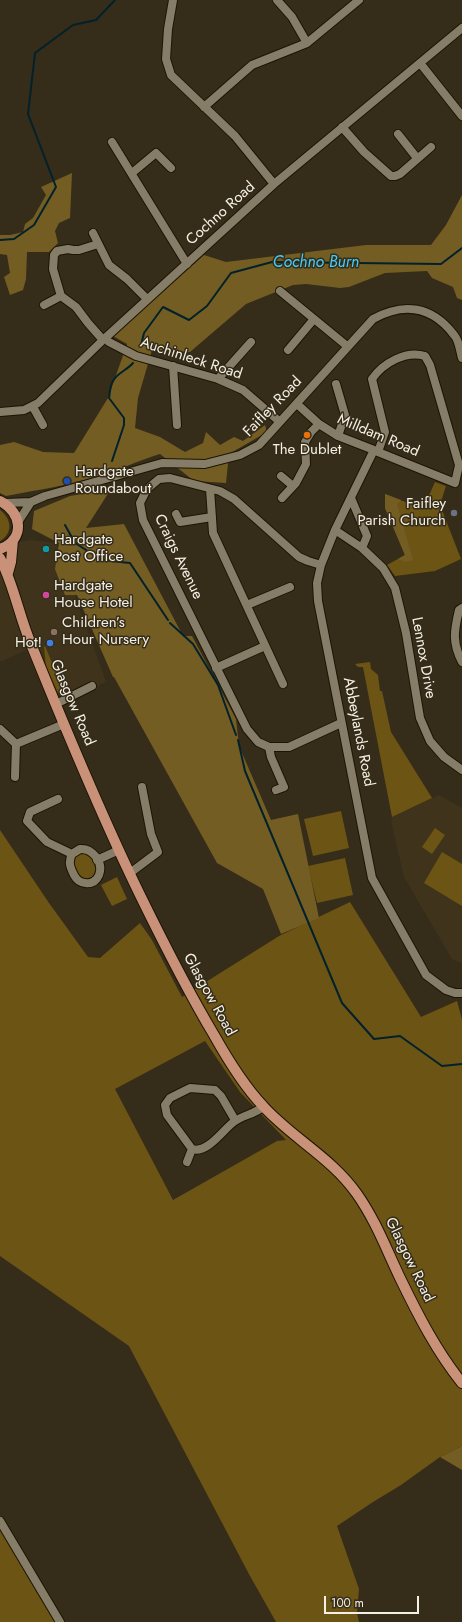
<!DOCTYPE html>
<meta charset="utf-8">
<style>
body{margin:0}
#map{position:relative;width:462px;height:1622px;overflow:hidden;background:#352d1a;font-family:Jost,sans-serif}
canvas{display:block}
.scale{position:absolute;left:324px;top:1596px;width:95px;height:18px;box-sizing:border-box;border:2px solid #f5f0e5;border-top:0;padding-left:5px;font-size:12px;line-height:14px;white-space:nowrap;color:#f5f0e5;-webkit-text-stroke:3px #352d1a;paint-order:stroke}
</style>
<div id="map">
<canvas width="462" height="1622"></canvas>
<div class="scale">100 m</div>
</div>
<script>
const c = document.querySelector('canvas').getContext('2d');
c.lineJoin = 'round';
function fill(path, color) {
  c.fillStyle = color;
  c.fill(path, 'evenodd');
}
function strokePath(path, color, width, dash) {
  c.strokeStyle = color;
  c.lineWidth = width;
  c.lineCap = dash ? 'butt' : 'round';
  c.setLineDash(dash || []);
  c.stroke(path);
}
function write(font, color, halo, rows, align = 'center') {
  c.font = font + ' Jost,sans-serif';
  c.lineWidth = 3;
  c.setLineDash([]);
  c.textBaseline = 'middle';
  c.strokeStyle = halo;
  c.fillStyle = color;
  for (const [text, x, y, turn = 0] of rows) {
    c.save();
    c.translate(x, y);
    c.rotate((+turn || 0) * Math.PI / 180);
    c.textAlign = isNaN(turn) ? turn : align;
    if (halo) c.strokeText(text, 0, 0);
    c.fillText(text, 0, 0);
    c.restore();
  }
}
const built = new Path2D(`
 M30 540 56 543 106 682 51 708 26 650 1 662 0 660V546Z
 M439 795 462 808V963L452 959 404 877 391 821 392 817Z`);
const green = new Path2D(`
 M435 482 446 486 440 505 461 559 435 571 395 576 387 565 405 555 385 508V494L423 509Z
 M0 510C11 518 14 533 0 541Z
 M45 646 65 694 58 693 46 666 44 647Z
 M370 662 371 669 378 675 380 691H382L391 732 432 798 392 817 363 667H358L355 664Z
 M341 811 349 848 313 856 304 819Z
 M435 828 445 835 432 854 422 847Z
 M0 830 49 903 88 957 100 958 140 923 152 940 182 997 279 936 350 902 421 1017 457 1001 462 1019V1446L440 1457 401 1485 373 1502 337 1526 359 1589 357 1613 359 1622H276L250 1576 129 1346 0 1256ZM205 1041 240 1092 286 1140 277 1141 173 1200 115 1089Z
 M84 852 91 857 96 869 93 877C78 886 74 867 73 857Z
 M442 852 462 864V906L424 883Z
 M345 858 353 895 317 903 308 866Z
 M117 877 127 899 112 906 101 885Z
 M0 1522 59 1622H0Z`);
const forest = new Path2D(`
 M72 173 70 218 59 223 55 231 58 243 49 252H27L26 279 23 290 10 295 4 277 10 273 7 255 0 254V227V235H10L23 232 25 224 33 218 46 195 41 187Z
 M462 195V300L457 298 453 287 432 278 427 271 385 273 349 287 340 288 306 284 293 285 246 304 190 352 152 350 138 398 135 428 160 437 185 452 203 443 206 432 220 445 234 437 243 441 265 425 267 432 229 454 226 483 194 481 160 454C139 460 120 470 99 476 69 485 38 490 6 496L0 493V445L14 442 43 452 74 453 108 398 127 344 113 336 204 255 226 262 366 245H431L446 225Z
 M111 489 86 528 124 524 183 636H192L236 719 239 746 271 820 298 814 319 918 281 934 263 889 217 863 114 677H113L77 595H65L55 569 59 543 32 529 34 511 70 496Z
 M385 494 401 500 397 504 413 560 406 562 398 559 405 555 385 508Z
 M462 1446V1470L440 1457Z`);
const stream = new Path2D(`
 M0 240 14 239 34 225 56 187 28 114 35 53 73 25 96 20 115 0
 M141 345 144 333 163 307 189 320 207 306 231 273 272 262 441 264 462 248
 M112 461 124 425V418L109 398C110 393 110 385 113 381 117 373 127 370 133 363
 M65 525 75 543 102 560 130 563 168 620
 M170 623 193 644 218 685 236 735
 M238 740 245 771 342 1003 374 1039 400 1036 442 1066 462 1064`);
const minor = new Path2D(`
 M173 0 168 29 166 59 171 75 235 136 274 184
 M277 0 292 17 307 43
 M420 63 462 116
 M204 107 252 65 307 43 359 0
 M342 127 364 152 391 176H395L400 174 431 147
 M398 134 417 158
 M112 142 187 264
 M132 173 156 153 171 168
 M93 233 109 265 127 279 147 299
 M98 244 79 250H73L68 249 57 251 54 255 53 269 61 296 76 307 88 323 103 340
 M280 291 347 346
 M44 305 61 296
 M109 342 136 356 218 379 243 390 280 422
 M288 350 314 319
 M173 366 177 425
 M218 379 251 342
 M336 384 345 415 338 436
 M297 404 319 424 338 436 374 450 378 452 455 483 459 465 430 365 425 356C406 350 383 363 372 379L385 432 378 452
 M33 407 43 425
 M0 412 24 410 38 403 103 340 274 184 462 28
 M374 450 335 530 321 565 317 583 318 601 372 878 426 975 446 990 455 993H462
 M281 476 293 486
 M210 489 213 533 283 684
 M282 498 296 483 306 464 305 442 311 432 319 424
 M351 498 367 536 362 548
 M5 503 31 502 45 496 162 463 205 464 240 455 259 445 373 319C404 302 432 306 454 335 459 340 460 351 462 358
 M176 514 180 522 212 517
 M18 522 31 502
 M335 530 362 548 383 568 395 588 406 633 420 718 430 741 444 757 462 770
 M321 565 308 561 299 557 234 499 220 491 170 478 159 479 147 489 140 503 143 520 247 729 258 742 269 747H289L341 723
 M247 605 290 587
 M462 608 459 610C454 631 452 643 462 662
 M216 668 265 646
 M56 704 92 686
 M0 729 16 744 64 724
 M269 747 271 757 284 787 276 790
 M15 777 16 744
 M58 799 30 812 27 821 47 842 72 854
 M80 849C92 848 104 862 99 875 94 887 79 885 74 875 70 867 68 862 72 854Z
 M97 860 119 850
 M130 873 158 852 151 834 142 787
 M192 1149C208 1154 223 1129 235 1121 244 1115 254 1114 263 1107
 M187 1162 192 1149 167 1115 165 1105 170 1098 190 1088 215 1090 221 1096 235 1120
 M0 1521 60 1622`);
const major = new Path2D(`
 M0 501C22 512 26 539 0 549
 M0 558C14 585 19 616 31 644 65 728 100 813 140 895 163 942 187 990 214 1035 228 1060 243 1085 263 1106 292 1138 332 1158 357 1194 376 1221 387 1251 401 1280 418 1315 437 1352 462 1383
 M8 573 11 562 13 540`);
const markers = [
 [307,435,4,"#e8710a"],
 [67,481,4,"#1a4fb4"],
 [454,513,4,"#6b7280"],
 [46,549,4,"#0f9aa8"],
 [46,595,4,"#d1479c"],
 [54,632,4,"#8d6e63"],
 [50,643,4,"#3f7fe0"]
];
const streetNames = [
 ["Cochno Road",221,214,-42],
 ["Auchinleck Road",191,359,18],
 ["Faifley Road",273,407,-46],
 ["Milldam Road",378,436,23],
 ["Craigs Avenue",178,557,64],
 ["Lennox Drive",423,658,80],
 ["Glasgow Road",72,703,67],
 ["Abbeylands Road",358,732,79],
 ["Glasgow Road",209,995,61],
 ["Glasgow Road",409,1260,64]
];
const poiNames = [
 ["The Dublet",307,450,"center"],
 ["Hardgate",75,472],
 ["Roundabout",75,489],
 ["Faifley",446,504,"right"],
 ["Parish Church",446,521,"right"],
 ["Hardgate",54,540],
 ["Post Office",54,557],
 ["Hardgate",54,586],
 ["House Hotel",54,603],
 ["Children’s",62,623],
 ["Hour Nursery",62,640],
 ["Hot!",42,643,"right"]
];
const waterNames = [
 ["Cochno Burn",316,263]
];
fill(built, '#3f341b');
fill(green, '#6c5414');
fill(forest, '#745d23');
strokePath(stream, '#02212b', 2);
strokePath(minor, '#1c1504', 10);
strokePath(major, '#1c1504', 12);
strokePath(minor, '#867d68', 8);
strokePath(major, '#c99178', 10);
for (const [x, y, r, color] of markers) {
  const dot = new Path2D();
  dot.arc(x, y, r, 0, 2 * Math.PI);
  c.fillStyle = color;
  c.fill(dot);
  strokePath(dot, '#352d1a', 1.5);
}
write('15px', '#f5f0e5', '#352d1a', streetNames);
write('15px', '#f5f0e5', '#352d1a', poiNames, 'left');
write('italic 16px', '#43cffc', '#352d1a', waterNames);
</script>
